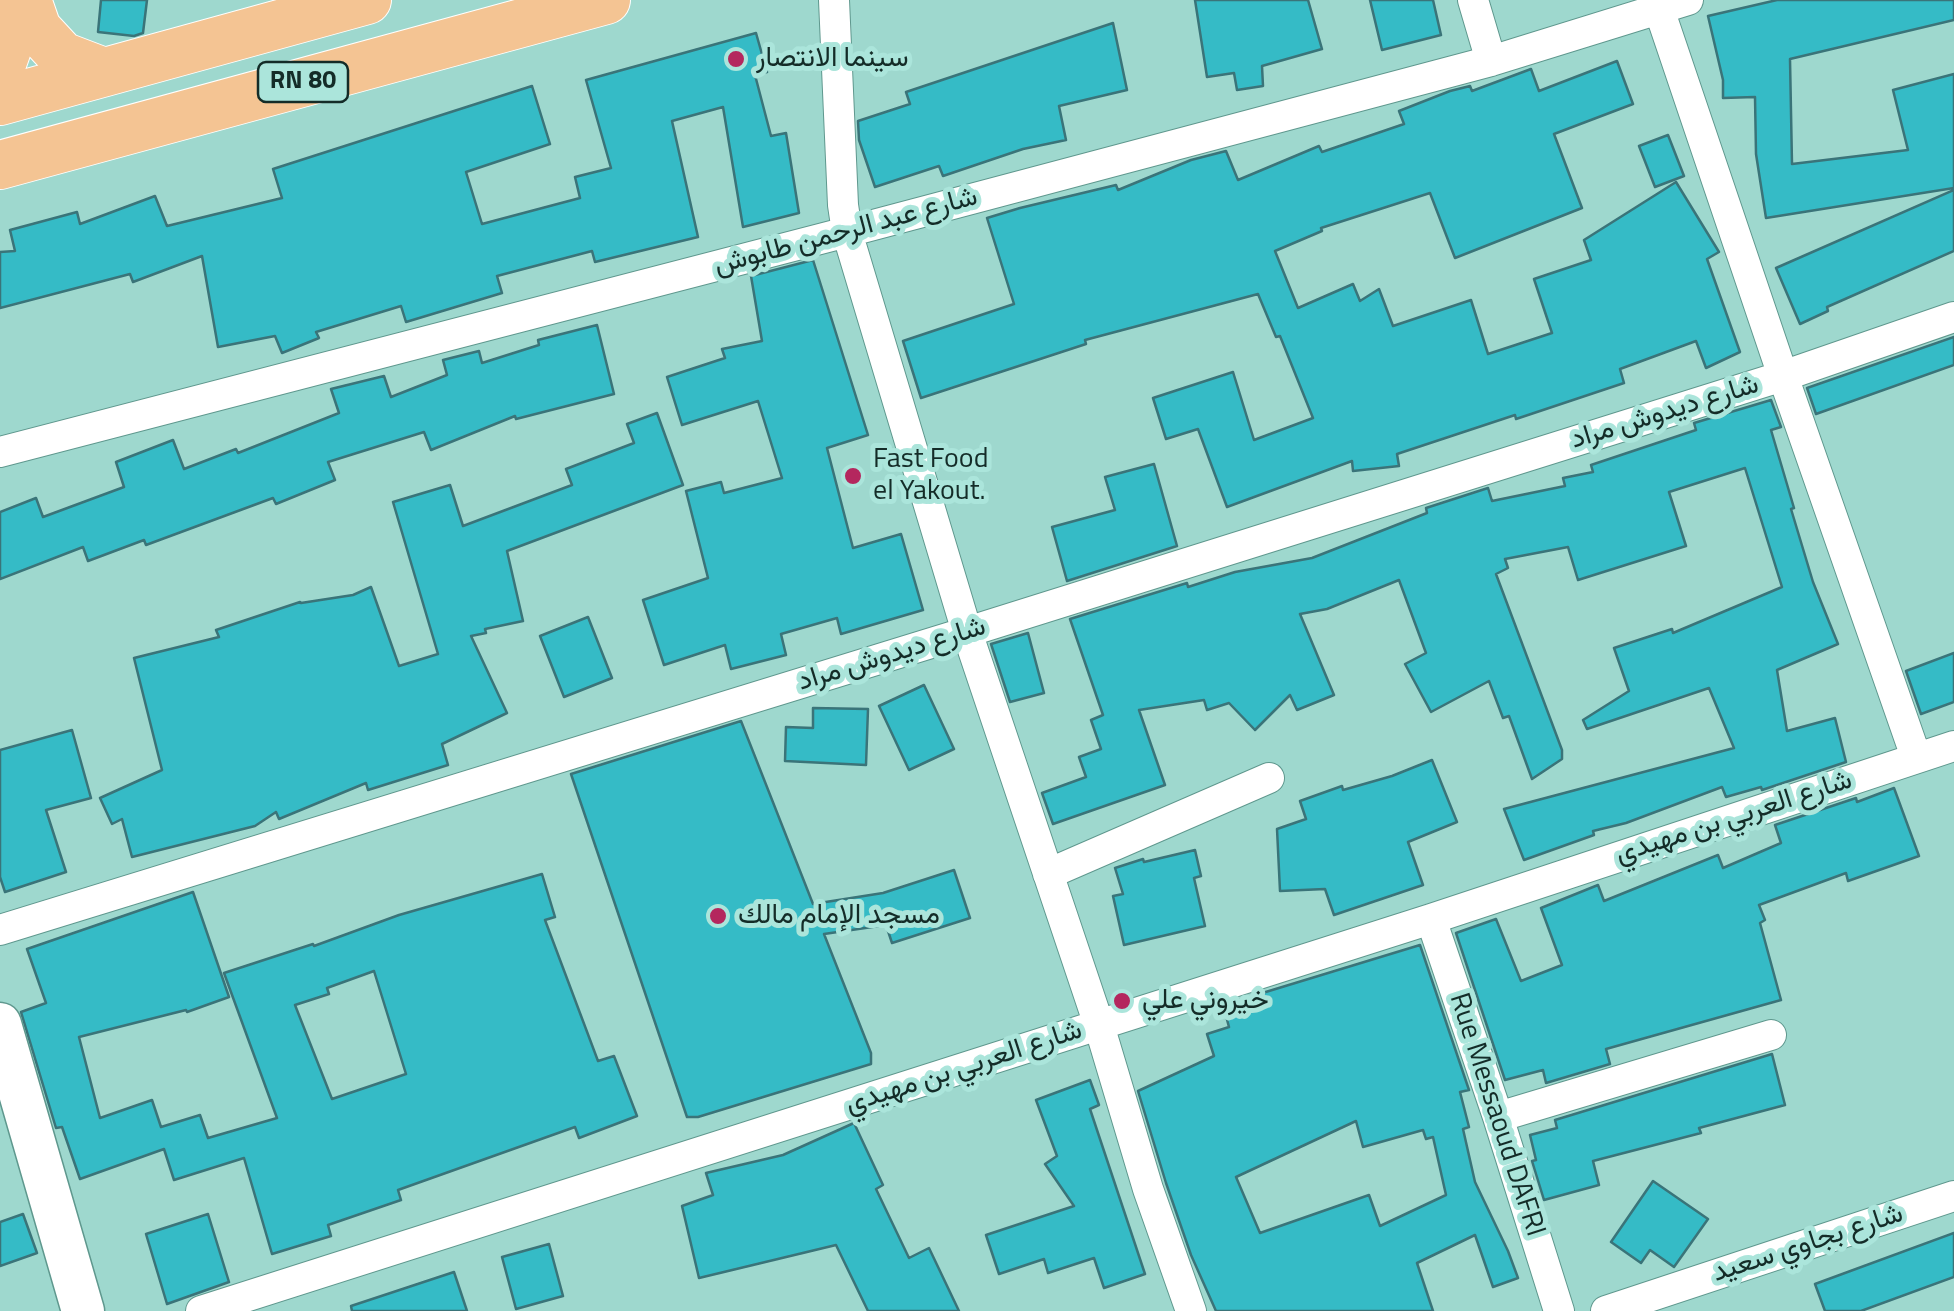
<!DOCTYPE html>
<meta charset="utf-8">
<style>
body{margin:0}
canvas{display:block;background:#9ed8ce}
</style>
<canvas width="1954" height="1311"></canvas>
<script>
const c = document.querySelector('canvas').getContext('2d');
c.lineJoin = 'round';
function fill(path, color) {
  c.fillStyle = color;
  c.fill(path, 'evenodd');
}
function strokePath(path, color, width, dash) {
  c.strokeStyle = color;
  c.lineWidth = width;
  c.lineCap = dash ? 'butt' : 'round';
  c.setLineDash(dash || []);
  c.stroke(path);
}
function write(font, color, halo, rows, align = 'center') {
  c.font = font + ' "Titillium Web",Vazirmatn,sans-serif';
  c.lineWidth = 10;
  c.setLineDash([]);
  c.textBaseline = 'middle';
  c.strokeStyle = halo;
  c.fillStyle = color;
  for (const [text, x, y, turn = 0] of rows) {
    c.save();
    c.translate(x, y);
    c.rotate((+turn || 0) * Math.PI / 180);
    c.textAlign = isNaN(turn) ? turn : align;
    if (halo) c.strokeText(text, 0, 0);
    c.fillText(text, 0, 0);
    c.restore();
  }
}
const building = new Path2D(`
 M101 0H147L143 33 134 36 98 32Z
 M1195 0H1308L1322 49 1262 66 1263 86 1237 90 1234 73 1207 77Z
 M1370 0H1433L1441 35 1382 50Z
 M1777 0H1954V20L1790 59 1792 164 1908 150 1893 90 1954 74V188L1766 218 1756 154 1755 97 1723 98V80L1708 16Z
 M1113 23 1127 90 1059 106 1066 140 1023 149 943 176 939 166 875 187 859 140 858 121 910 104 906 92Z
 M756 33 767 72 755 75 771 136 786 133 799 213 743 227 723 107 672 121 698 237 595 262 592 251 497 276 502 293 406 322 401 306 316 332 319 338 282 353 275 336 218 347 202 256 133 282 130 274 0 308V252L15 251 10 230 77 212 80 224 155 196 167 226 282 198 273 169 532 86 550 144 466 172 482 224 580 198 575 177 611 168 586 80Z
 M1617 61 1633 104 1554 134 1582 208 1455 258 1430 193 1321 228 1322 231 1275 251 1298 308 1353 284 1360 301 1379 289 1393 326 1471 300 1488 354 1552 333 1534 279 1591 260 1584 240 1676 182 1719 252 1707 259 1740 352 1706 368 1696 341 1620 369 1624 383 1516 419 1515 415 1397 454 1399 466 1353 471 1352 461 1227 507 1198 429 1166 439 1153 398 1233 372 1254 440 1313 418 1280 336 1276 337 1258 294 1085 340 1086 344 921 398 903 341 1014 304 987 218 1020 208 1116 185 1118 190 1191 160 1226 151 1238 180 1319 146 1322 152 1404 124 1399 111 1450 91 1470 86 1472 91 1531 69 1539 91Z
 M1668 135 1684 176 1655 187 1639 146Z
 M1954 190V251L1827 307 1828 311 1800 324 1776 268Z
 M813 260 868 435 827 448 853 548 901 534 923 610 841 634 837 618 781 634 786 655 731 669 725 645 664 665 643 600 708 578 686 491 721 482 724 493 782 478 758 401 682 425 667 377 725 358 722 349 762 341 751 276Z
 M597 325 614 394 516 419 515 416 431 450 424 432 328 462 335 480 276 504 273 498 146 545 144 540 88 561 83 547 0 579V512L36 498 43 517 124 487 116 462 173 440 184 469 236 449 238 453 339 413 331 389 384 376 391 397 447 375 443 360 479 351 482 363 539 345 538 340Z
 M1954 337V365L1816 414 1807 388Z
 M1771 400 1781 427 1771 430 1794 508 1791 509 1813 582 1838 644 1777 670 1787 731 1835 718 1846 762 1762 790 1761 787 1726 797 1722 787 1626 823 1593 831 1594 835 1524 860 1504 809 1734 748 1709 688 1587 729 1583 720 1629 691 1614 648 1672 629 1673 633 1782 587 1745 468 1669 492 1686 546 1578 580 1568 547 1505 559 1508 568 1496 574 1562 750V759L1532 779 1509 716 1503 718 1489 681 1431 712 1405 664 1426 653 1399 580 1327 609 1300 614 1334 695 1297 710 1290 695 1255 730 1229 703 1207 710 1204 700 1139 710 1165 785 1053 824 1042 793 1086 777 1079 757 1101 749 1091 720 1103 715 1070 619 1187 583 1188 587 1235 572 1312 558 1427 513 1426 508 1488 488 1492 501 1565 486 1563 478 1593 472 1591 465 1696 430 1694 423Z
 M657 413 683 485 507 551 523 621 485 629 486 633 471 636 507 713 442 744 448 765 368 790 366 783 279 819 276 812 255 826 132 857 122 819 112 824 100 798 162 770 134 658 219 637 216 630 300 602 301 603 353 595 371 587 399 666 438 654 393 502 450 485 463 526 572 485 566 469 634 443 627 424Z
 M1154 464 1177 546 1067 581 1052 527 1115 510 1105 477Z
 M588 617 612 678 564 697 540 636Z
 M1028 633 1044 693 1010 702 991 644Z
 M1954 653V702L1921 714 1906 671Z
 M924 685 954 749 909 770 879 706Z
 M813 708 868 709 866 765 785 761 786 727 813 728Z
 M741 721 813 904 883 893 954 870 970 918 892 943 886 925 824 934 871 1053V1064L698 1117H687L571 774Z
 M72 730 91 798 46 810 66 872 5 892 0 877V750Z
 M1432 760 1457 822 1408 842 1423 885 1334 915 1325 889 1280 891 1277 829 1306 819 1300 801 1342 786 1343 790 1392 776Z
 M1894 788 1919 856 1848 881 1846 873 1759 905 1765 920 1760 923 1781 1000 1606 1049 1610 1064 1546 1083 1543 1070 1505 1080 1456 933 1496 919 1521 981 1562 965 1541 908 1598 885 1604 901 1718 855 1723 868 1781 843 1775 825 1856 798 1857 802Z
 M1195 850 1201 876 1194 878 1205 926 1124 945 1113 896 1123 894 1115 868 1143 859 1144 862Z
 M542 874 555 917 545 920 598 1061 614 1056 637 1116 579 1138 575 1127 398 1190 401 1200 328 1225 331 1236 272 1254 244 1158 174 1180 164 1149 80 1179 62 1127 56 1128 21 1012 46 1003 27 949 193 892 229 997 187 1012 186 1010 79 1037 100 1118 152 1100 161 1127 200 1115 208 1138 277 1118 224 973 313 944 314 946 399 915ZM374 971 406 1074 332 1099 295 1005 329 994 327 988Z
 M1420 945 1469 1090 1460 1092 1469 1127 1463 1129 1475 1182 1508 1251 1518 1278 1493 1287 1475 1235 1417 1263 1433 1311H1216L1191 1255 1166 1183 1138 1091 1214 1056 1207 1034 1229 1027 1223 1005ZM1356 1121 1363 1147 1423 1130 1426 1139 1433 1137 1446 1195 1380 1226 1369 1195 1260 1233 1236 1177Z
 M1772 1054 1785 1105 1699 1128 1701 1133 1593 1161 1599 1185 1544 1200 1532 1161 1536 1160 1530 1135 1557 1128 1555 1120Z
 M1090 1080 1099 1105 1090 1109 1145 1274 1104 1288 1094 1258 1048 1273 1044 1259 999 1274 986 1235 1074 1206 1045 1164 1057 1156 1036 1100Z
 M854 1123 883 1185 876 1189 909 1258 929 1248 959 1311H868L836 1245 699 1278 682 1206 713 1195 706 1173 783 1155Z
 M1653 1181 1708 1219 1674 1267 1650 1250 1641 1263 1611 1242Z
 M23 1214 37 1253 0 1266V1222Z
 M208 1214 229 1282 167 1304 146 1234Z
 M1954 1233V1277L1861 1311H1825L1815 1284Z
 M549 1244 563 1296 516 1309 502 1257Z
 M454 1272 467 1311H352L351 1306Z`);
const minor = new Path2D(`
 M834 0 843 205 847 232 967 632 1099 1025 1148 1189 1191 1311
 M1473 0 1491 61
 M1659 9 1783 376 1916 757
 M0 452 847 232 1491 61 1688 0
 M1048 874 1269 778
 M1431 919 1498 1117 1559 1311
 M0 930 967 632 1783 376 1954 317
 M1498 1117 1771 1035
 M201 1311 1431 919 1954 746
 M1606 1311 1954 1196`);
const secondary = new Path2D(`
 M0 1024 83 1311`);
const primary = new Path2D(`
 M27 0 37 29 62 56 104 72
 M0 69 24 0
 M0 101 367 0
 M0 165 606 0`);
const markers = [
 [736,59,10,"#b4275e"],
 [853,476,10,"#b4275e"],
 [718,916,10,"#b4275e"],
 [1122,1001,10,"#b4275e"]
];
const shields = [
 [303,82,90]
];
const shieldNames = [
 ["RN 80",303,82]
];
const poiNames = [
 ["سينما الانتصار",756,59],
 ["Fast Food",873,460],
 ["el Yakout.",873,492],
 ["مسجد الإمام مالك",738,916],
 ["خيروني علي",1142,1001]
];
const streetNames = [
 ["شارع عبد الرحمن طابوش",846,232,-15],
 ["شارع ديدوش مراد",1665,413,-17],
 ["شارع ديدوش مراد",892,655,-17],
 ["شارع العربي بن مهيدي",1734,818,-18],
 ["شارع العربي بن مهيدي",964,1068,-18],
 ["Rue Messaoud DAFRI",1496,1115,72],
 ["شارع بجاوي سعيد",1808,1244,-18]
];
fill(building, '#35bbc6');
strokePath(building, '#3a7479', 2.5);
strokePath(minor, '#5f988e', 32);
strokePath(secondary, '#5f988e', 45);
strokePath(primary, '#fff', 50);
strokePath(minor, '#fff', 30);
strokePath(secondary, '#fff', 42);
strokePath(primary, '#f4c493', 48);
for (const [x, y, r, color] of markers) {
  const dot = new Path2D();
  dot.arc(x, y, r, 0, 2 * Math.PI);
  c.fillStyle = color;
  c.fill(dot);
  strokePath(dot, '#abe5db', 4);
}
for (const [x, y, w] of shields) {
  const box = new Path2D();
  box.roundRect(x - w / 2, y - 20, w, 40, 8);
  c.fillStyle = '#abe5db';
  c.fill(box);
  strokePath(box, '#142c28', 2.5);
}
write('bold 25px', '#142c28', null, shieldNames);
write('28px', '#142c28', '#abe5db', poiNames, 'left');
write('28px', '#142c28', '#abe5db', streetNames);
</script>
